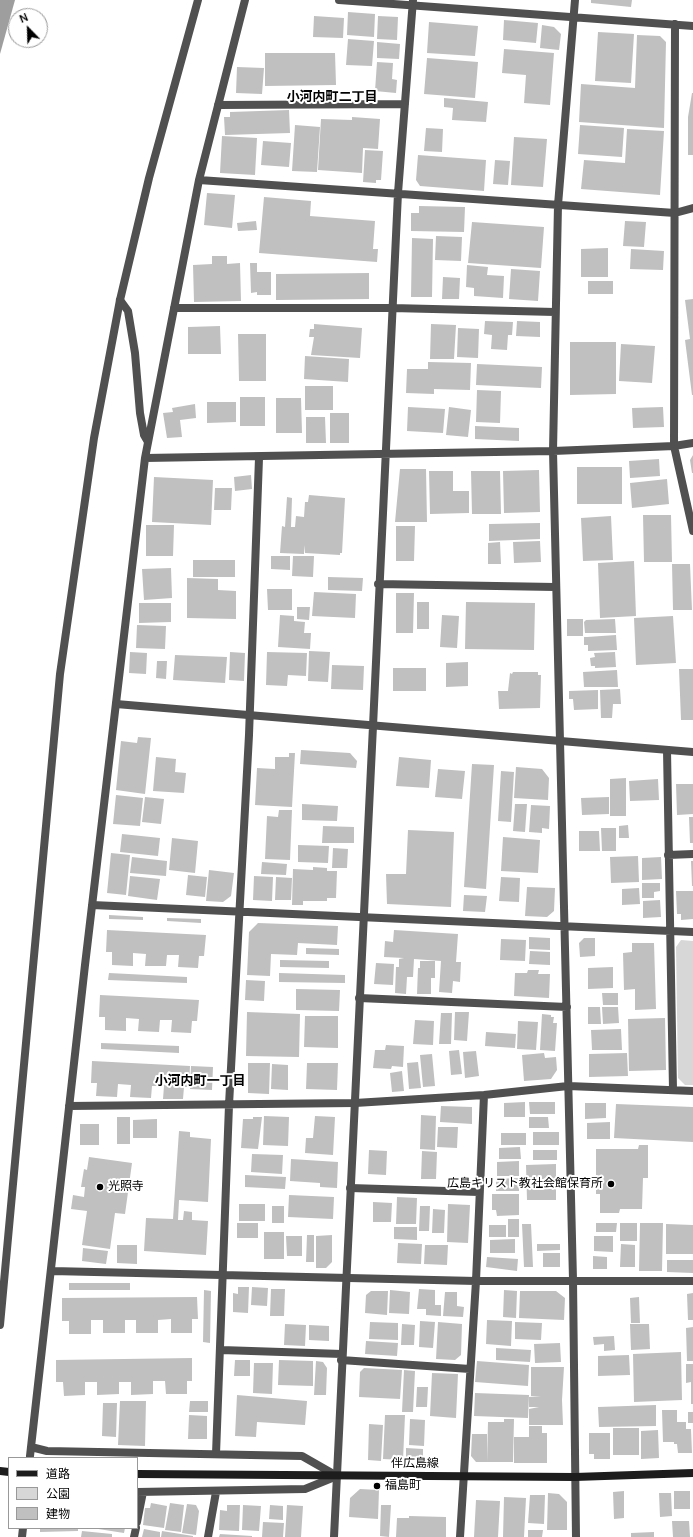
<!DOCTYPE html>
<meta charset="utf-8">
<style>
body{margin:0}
#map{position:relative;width:693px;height:1537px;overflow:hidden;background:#fff;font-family:Manrope,"Noto Sans JP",sans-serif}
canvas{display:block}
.legend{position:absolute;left:8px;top:1457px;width:130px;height:72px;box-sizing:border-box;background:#fff;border:1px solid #999;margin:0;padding:5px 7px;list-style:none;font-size:12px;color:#000}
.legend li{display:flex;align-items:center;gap:8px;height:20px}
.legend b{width:20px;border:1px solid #999}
.north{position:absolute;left:8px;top:8px;width:40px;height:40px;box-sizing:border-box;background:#fff;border:1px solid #999;border-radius:50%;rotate:337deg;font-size:11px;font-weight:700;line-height:16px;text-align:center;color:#000}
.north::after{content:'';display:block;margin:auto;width:14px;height:18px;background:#000;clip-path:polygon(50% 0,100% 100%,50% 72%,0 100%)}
</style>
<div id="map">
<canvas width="693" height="1537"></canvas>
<ul class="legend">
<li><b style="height:5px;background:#1d1d1d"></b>道路</li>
<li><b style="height:11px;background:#d7d7d7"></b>公園</li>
<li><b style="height:11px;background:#c0c0c0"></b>建物</li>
</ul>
<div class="north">N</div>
</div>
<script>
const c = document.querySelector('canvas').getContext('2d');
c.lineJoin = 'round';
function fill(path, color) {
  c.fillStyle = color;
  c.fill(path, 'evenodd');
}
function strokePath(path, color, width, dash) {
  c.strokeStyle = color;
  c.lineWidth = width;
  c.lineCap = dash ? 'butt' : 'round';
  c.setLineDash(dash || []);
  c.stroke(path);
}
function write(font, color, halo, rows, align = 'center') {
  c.font = font + ' Manrope,"Noto Sans JP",sans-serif';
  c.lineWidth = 4;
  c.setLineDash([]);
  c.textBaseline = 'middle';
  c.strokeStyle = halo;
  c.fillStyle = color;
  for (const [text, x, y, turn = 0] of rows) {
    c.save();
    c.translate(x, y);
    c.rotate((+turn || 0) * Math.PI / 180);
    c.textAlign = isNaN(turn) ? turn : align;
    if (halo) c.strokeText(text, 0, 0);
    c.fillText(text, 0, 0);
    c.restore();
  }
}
const green = new Path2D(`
 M681 940 693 941V1085H685L678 1078 676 947Z`);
const water = new Path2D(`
 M0 0H15L0 54Z`);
const building = new Path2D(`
 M591 0H632L631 7 591 3Z
 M348 12 375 14 374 37 347 35Z
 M314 16 344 18 343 38 313 37Z
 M378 16 398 17 397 40 377 39Z
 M504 20 538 23 536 43 503 40Z
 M429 22 478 26 475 56 427 53Z
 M542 25 554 27 561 34 559 50 540 48Z
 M598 32 634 34 631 83 595 81Z
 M637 35 660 36 666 42 664 128 579 122 581 84 635 88Z
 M348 39 374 41 372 66 346 65Z
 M377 42 400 44 399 59 377 58Z
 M504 49 554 53 550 105 524 103 526 75 502 73Z
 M265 53H335L336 85 265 86Z
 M427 58 478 62 475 98 424 94Z
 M377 62 393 63 392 79 397 80 396 93 375 91Z
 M237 67 264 68 262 94 236 93Z
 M692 93H693V155H688V117Z
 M444 98 488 102 486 122 452 120 453 108 444 107Z
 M289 110 290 133 225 135 224 117H230V112Z
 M352 117 380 119 378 149 363 148 362 173 318 170 321 119 352 120Z
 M295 125 320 127 317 172 292 171Z
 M580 125 624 128 622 157 578 154Z
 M426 128 443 129 442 152 424 151Z
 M627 129 664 131 660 195 581 189 584 160 625 163Z
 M222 136 257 138 255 175 220 173Z
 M514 137 547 139 543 187 511 185Z
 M263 141 291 143 289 167 261 165Z
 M365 150 383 151 381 180H376V183L363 182Z
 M418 155 486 160 484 191 420 186 416 180Z
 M495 160 510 161 508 185 493 184Z
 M207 193 235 195 232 228 204 225Z
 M264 197 311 201 310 216 375 221 373 249H378L377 262 259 253Z
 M419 206 465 207 464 232 411 231V213H419Z
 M256 221 257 230 238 231 237 223Z
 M625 221 646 222 644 247 623 246Z
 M472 222 544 227 541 268 468 263Z
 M436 236 462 237 461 261 435 260Z
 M412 238 433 239 432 297H411Z
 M608 248V277H581V249Z
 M631 249 664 251 663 270 630 269Z
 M212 256H227V264L240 263 241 301 194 302 193 265 212 264Z
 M250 263H257V272H271V295H257V292L251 293Z
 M467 265 488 267 487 275 504 276 503 298 474 296V288L466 287Z
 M511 269 540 271 538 301 509 299Z
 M369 273V299L276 300V274Z
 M443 277 460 278 459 299H442Z
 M588 281H613V294H588Z
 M693 299V395H692L685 340 690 339 685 300Z
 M485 321 513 322 512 335H508L507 350 491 349 492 335 484 334Z
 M517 321 540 322V337L516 336Z
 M314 324 362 328 360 358 311 355 314 337H309L310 329H314Z
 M431 324 456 325 454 359H430Z
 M220 326 221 354H188V327Z
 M458 328 479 329 478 358 457 357Z
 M238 334H266V381H239Z
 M570 342H616V394L570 395Z
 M621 344 655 346 652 383 619 381Z
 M305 356 349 359 348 382 304 379Z
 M428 362 471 363 470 390 434 389V394L406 393 407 369H428Z
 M477 364 542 367 541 388 476 385Z
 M305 386H333V410H305Z
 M477 390 501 391 500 423 476 422Z
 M240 397H265V426H240Z
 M276 398H301L302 433H276Z
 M207 402H236V422L207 423Z
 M195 404 196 418 180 420 182 437 167 438 163 413 173 412 172 408Z
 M408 407 445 409 443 433 407 431Z
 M449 407 471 410 468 437 446 435Z
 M663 407 664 427 633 428 632 408Z
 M330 413H349V443H330Z
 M306 417H325L326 443H306Z
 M475 426 519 428V441L475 439Z
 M693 455V473H692L690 460Z
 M659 459 660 476 630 478 629 461Z
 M577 467H622V504H577Z
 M400 469H426L427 522H395Z
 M539 470 540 512 504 513 503 471Z
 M429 471H453V491H469V513L430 514Z
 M471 471H500L501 514H472Z
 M251 475 252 489 235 491 234 477Z
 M154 477 213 480 211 525 152 522Z
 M667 479 669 504 632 508 630 483Z
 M215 488H232L231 510H214Z
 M309 495 345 498 342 553H340V555L305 553 304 545V554L280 553 282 526 285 527 287 497 292 498 291 527H295L296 516 304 517 305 502H308Z
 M643 515H671L672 562H644Z
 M611 516 613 560 583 561 581 518Z
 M540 523V539L489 541V524Z
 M146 525H174L173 556H146Z
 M396 526H415L414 561H396Z
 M540 541 541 562 514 563 513 542Z
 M500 542 501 564H488V543Z
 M271 556H290V570L271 569Z
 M293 556H314L313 577 292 576Z
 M193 560H235V577H193Z
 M634 561 636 616 600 618 598 563Z
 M672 564H690L692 610H673Z
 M171 568 172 598 144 600 142 569Z
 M328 577 363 578 362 591 328 590Z
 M187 578 218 579V590L236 591V619L187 618Z
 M267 589H292V610H268Z
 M314 592 356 594 355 618 312 616Z
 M396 593H414L413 633H396Z
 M417 602H429V629H417Z
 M466 602 535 603 534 650 465 649Z
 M139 603H171V622L139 623Z
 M297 607H310L309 620 297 619Z
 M280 615 294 616V621L305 622 304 633H311L310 649 278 647Z
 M442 615 459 616 457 648 440 647Z
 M673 616 676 663 636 665 634 618Z
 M567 619H583V636H567Z
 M615 619 616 633H585L584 622 586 620Z
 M137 625 166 626 165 649 136 648Z
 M616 635 617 650 588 651V645H584V637H587Z
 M309 651 330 652 328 682 308 681Z
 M130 652 147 653 146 674 129 673Z
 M230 652 245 653 244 681 229 680Z
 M267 652 307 653 306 676 288 675 287 686 266 685Z
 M615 652 616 667 595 668V666H591L590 658 595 657 594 653Z
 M175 655 227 657 225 683 173 680Z
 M157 661H167L166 679 156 678Z
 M468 662V686L446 687V663Z
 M332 665 364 666 363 690 331 689Z
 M393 668H426V691H393Z
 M679 669H693V720H681Z
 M617 670 618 687H584L583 672Z
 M513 672H538V675H541L540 708 499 709 498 691H508L510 673 512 674Z
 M620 689 621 704H613L612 718H601L600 690Z
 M598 690V709L574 710 573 699H569V691Z
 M138 737 151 738 145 794 116 790 121 741 137 743Z
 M301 750 350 753 357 761 356 768 300 764Z
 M289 753H295L292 807 255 805 257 768 275 769V757H289Z
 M156 757 176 759 175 772 186 773 184 793 153 791Z
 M399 757 431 760 429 788 396 786Z
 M472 764 494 765 486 889 464 887Z
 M516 767 542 769 549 778 548 800 514 798Z
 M438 769 465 771 462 799 435 797Z
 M501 771 514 772 511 822 498 821Z
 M626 778V816H610V779Z
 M658 779 659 800 630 801 629 781Z
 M676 784H693V814L677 815Z
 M116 795 143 798 140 826 113 824Z
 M145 797 164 799 161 824 142 822Z
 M609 797V814L582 815 581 798Z
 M302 804 338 806 337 821 302 820Z
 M515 804H527L525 832 513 831Z
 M531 805 550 806 549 829 542 828V833L529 832Z
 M279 810H292L290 860 265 859 267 816 278 817Z
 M689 817H693V843H690Z
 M628 825 629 838H619V826Z
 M323 826 354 827V843H322Z
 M601 828H616V851H602Z
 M408 830 454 832 451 907 387 904 386 874H406Z
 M579 831H599L600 851H579Z
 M122 834 160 838 158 856 120 852Z
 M503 837 540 840 538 873 501 871Z
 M172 838 198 841 195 873 169 870Z
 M298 845 329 846 328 863 298 862Z
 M333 848 348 849 347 868H332Z
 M111 853 130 855 126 895 107 893Z
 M638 856 639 882 611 883 610 857Z
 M132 857 167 861 166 876 130 873Z
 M661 857 662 879 642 880V858Z
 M691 861H693V886H692Z
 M262 862 287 864 286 875 261 874Z
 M313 867 327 868V871H337L336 898H327V901H303V905H292L293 869 313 870Z
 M209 870 234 873 231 896 223 902 206 901Z
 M188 875 207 877 205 897 186 895Z
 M130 876 160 879 157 900 128 896Z
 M254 876 273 877 272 901 253 900Z
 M276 877 292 878 291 900H275Z
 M501 877 520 878 519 902 499 901Z
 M642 883H660V891L654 892V898H642Z
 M527 887 555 888 554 911 547 917 525 916Z
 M639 888 640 904 622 905V889Z
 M676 891H693V919L681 920V914H677Z
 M464 895 487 896 485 912 463 911Z
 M660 900 661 917 643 918V901Z
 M109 915 143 917V920L109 919Z
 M167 918 201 919V923L167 921Z
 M258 923 338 926 337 945 298 943 297 955 271 954 270 976 247 975 249 932Z
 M107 930 206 935 204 956H199L198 968 178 967 179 955H167L166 966H145L146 954 133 953V966L112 965V952H106Z
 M394 930 458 934 456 962H461L460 982 453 981 452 993 439 992 441 961 414 959 413 977H407L406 994 395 993 396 967H399V959L404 958 384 957 385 941 393 942Z
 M529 937 550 938V950L529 949Z
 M584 938H595V956L580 957 579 943Z
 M501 939 526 940 525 961 500 960Z
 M632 943H654L656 1009 635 1010V989L624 990 623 953 632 952Z
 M306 948 339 949V955L306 954Z
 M530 951 550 952V965L529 964Z
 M280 960 329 961V968L280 967Z
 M420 961H435V978H431V994H417L418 968H420Z
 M376 963 394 964 393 985 374 984Z
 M613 967V988L588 989V968Z
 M528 970H539L538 974H550L549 998 514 996 515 973H527Z
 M109 973 187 977V983L108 980Z
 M279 973 345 975V983L279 982Z
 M246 980 265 981 264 1001 245 1000Z
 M296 989 340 990 339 1011 296 1010Z
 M602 993H618V1005H603Z
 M100 995 199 1000 197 1021H192L191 1033 171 1032 172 1020H160L159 1032 138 1031 139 1019 126 1018V1031L105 1030V1017H99Z
 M588 1007H600L601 1024H588Z
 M602 1007H618L619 1023 603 1024Z
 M247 1012 300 1014 299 1057 246 1056Z
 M455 1012H469L467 1041 454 1040Z
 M441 1013H452L451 1044H439Z
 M542 1014 551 1015V1017H554L553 1023H557L555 1051 540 1050Z
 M305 1016H338V1048L304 1047Z
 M665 1018 666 1070 629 1071 628 1019Z
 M415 1020 434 1021 433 1045 413 1044Z
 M518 1021 538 1022 536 1050 517 1049Z
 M621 1029 622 1050H592L591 1030Z
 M486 1032 516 1034 515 1048 485 1046Z
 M101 1043 179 1046V1053L101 1049Z
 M386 1045 404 1046 403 1067 392 1066 391 1069 373 1068 375 1050H385Z
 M459 1050 462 1074 451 1075 449 1051Z
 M476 1051 479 1076 465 1078 463 1052Z
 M544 1053 545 1058 556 1057 557 1070 551 1079 524 1081 522 1055Z
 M627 1053 628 1076 589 1077V1054Z
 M432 1054 435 1086 423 1087 420 1055Z
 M92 1061 190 1066 189 1087H184L183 1099H163L164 1086H152L151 1098 130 1097 131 1085 118 1084 117 1097 96 1096 97 1083H91Z
 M418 1062 421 1088 409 1089 407 1063Z
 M248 1063H270L269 1094 248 1093Z
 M307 1063H338L337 1090 306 1089Z
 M272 1064 288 1065V1090L271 1089Z
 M191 1066 213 1067 212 1090 190 1089Z
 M402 1071 404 1091 392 1092 390 1073Z
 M525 1102V1117H504V1103Z
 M529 1102H555V1114H530Z
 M585 1103H606V1118L585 1119Z
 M616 1104 693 1107V1142L614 1138Z
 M441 1106 472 1107V1124L440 1122Z
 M421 1115 436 1116 435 1150 420 1149Z
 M264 1116 289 1117 288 1146 263 1145Z
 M315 1116 335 1117 333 1155 305 1153 306 1138H313Z
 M117 1117H130V1144H117Z
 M253 1117H262L258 1149 241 1148 243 1119H253Z
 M529 1117H548L549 1128H529Z
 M157 1119V1138H133V1120Z
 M610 1122V1139H587V1123Z
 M80 1124H99V1145H80Z
 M438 1127H458L457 1148 437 1147Z
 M179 1131 190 1132V1137L211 1139 208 1202 179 1200 178 1220H183L184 1211 192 1212V1220L208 1221 206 1255 144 1251 146 1218 173 1219Z
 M533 1132H559V1145H533Z
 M501 1133H526V1145H501Z
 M639 1145H648V1178H643L642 1209H620L619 1213H600V1194H596V1149H638Z
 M520 1147 521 1159H499V1148Z
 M369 1150 387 1151 386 1175 368 1174Z
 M533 1150H557V1160H533Z
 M422 1151 437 1152 436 1179H421Z
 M252 1154 283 1155 282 1174 251 1172Z
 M89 1157 132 1163 125 1214 115 1213 110 1249 82 1245 87 1211 71 1209 73 1195 84 1197 85 1187H81L84 1169 87 1170Z
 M291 1159 338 1162 337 1188 320 1187V1183L290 1181Z
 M519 1161V1176H497V1162Z
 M556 1164V1200H527L526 1165Z
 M245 1175 286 1177 285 1189 245 1187Z
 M519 1178V1191H496V1179Z
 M492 1194H519V1215L497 1216 496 1210H492Z
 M289 1195 334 1197 333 1219 288 1217Z
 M397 1197 417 1198 416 1224H396Z
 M373 1202 392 1203 391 1222H373Z
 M239 1204H265V1221H239Z
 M448 1204 470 1205 468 1243 447 1242Z
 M272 1206H284V1223H272Z
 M420 1206H430L429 1231H419Z
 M433 1209 445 1210 444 1233H432Z
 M508 1219H519V1237H508Z
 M237 1223H258V1238H237Z
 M596 1223H617L616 1232H596Z
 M620 1223H637V1241H620Z
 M640 1223H663L662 1271H639Z
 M522 1224H531L533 1267H524Z
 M666 1224 693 1225V1254H666Z
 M489 1225H506V1237H489Z
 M394 1227H417V1240L394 1239Z
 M264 1232H284V1259H264Z
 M307 1235H314V1262H306Z
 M332 1235V1262L326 1268H316V1236Z
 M286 1236H302V1256H287Z
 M594 1236H613V1252L594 1251Z
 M515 1239V1253H490V1240Z
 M398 1243 422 1244 421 1264 397 1263Z
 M537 1244H560V1250L537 1251Z
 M621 1244 635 1245V1267H620Z
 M117 1245H137V1264L117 1263Z
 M425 1245H448L447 1265 424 1264Z
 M83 1248 108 1251 106 1264 82 1261Z
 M543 1253H560V1267H543Z
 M593 1256 607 1257V1269H593Z
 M487 1257 518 1259 517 1271 486 1267Z
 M667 1260H693V1273L667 1272Z
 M69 1283H130V1290H69Z
 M238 1287H249L248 1313 233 1312V1293L238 1294Z
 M252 1287 268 1288 267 1306 251 1305Z
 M271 1289H285L284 1316H270Z
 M419 1289 435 1290V1305H441V1316L426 1315V1309H417Z
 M204 1290 211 1291 210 1343 203 1342Z
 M390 1290 410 1292 409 1314 389 1313Z
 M504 1290 517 1291 516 1318 503 1317Z
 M371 1291H388L387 1315 365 1313 366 1295Z
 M520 1291H556L565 1298 564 1320 519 1318Z
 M445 1292H457V1306L464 1307 463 1317 443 1316Z
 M693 1293V1320H688L687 1294Z
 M197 1297 198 1319H192V1333H171V1319L158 1320V1333H136V1320H125V1333H103V1320H91V1334H69V1321H62V1298Z
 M639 1297 640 1323H631L630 1298Z
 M487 1320 512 1321 511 1346 486 1344Z
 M420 1321 435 1322 433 1348 419 1347Z
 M370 1322 398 1323V1340L369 1339Z
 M438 1322 462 1324 461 1355 455 1360 436 1359Z
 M515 1322 542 1323 541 1340 515 1339Z
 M285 1324 306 1325 305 1346 284 1345Z
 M402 1324 415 1325 414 1345H401Z
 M630 1324H649L650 1349 631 1350Z
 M309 1325 329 1326V1341L309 1340Z
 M693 1327V1361H687L686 1328Z
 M614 1336 615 1350 604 1351V1344L594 1345 593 1337Z
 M366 1341 398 1343 397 1356 365 1354Z
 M560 1343 561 1362 535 1363 534 1344Z
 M496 1348 531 1350 530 1362 496 1360Z
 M681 1352 682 1400 634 1402 633 1354Z
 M629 1355 630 1375 598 1376V1356Z
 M192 1358V1381H187V1394H166L165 1381H153V1394L131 1395V1382H119V1394L97 1395V1382H85V1395L64 1396 63 1382H56V1360Z
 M235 1360H250V1376H234Z
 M279 1360 313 1361V1386L278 1385Z
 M316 1361 323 1362 327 1368 326 1395H314Z
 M477 1361 529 1365 528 1386 475 1382Z
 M254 1363H273L272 1394 253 1393Z
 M686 1364H693V1404H691V1382L686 1383Z
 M531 1367H564L562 1400 563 1425H529V1409L539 1407H529V1397L541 1396H531Z
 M364 1368 402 1370 400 1399 359 1397 360 1372Z
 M404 1370 415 1371 413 1412H402Z
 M432 1373 458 1374 456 1418 430 1416Z
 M417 1387H428L427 1407H416Z
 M475 1393 529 1395 528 1418 474 1416Z
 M237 1395 307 1401 305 1425 257 1422 256 1437 235 1436Z
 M120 1401H146L145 1446 118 1445Z
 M190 1401H208V1412H189Z
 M103 1403H117L116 1437 102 1436Z
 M656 1405V1426L599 1427 598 1407Z
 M662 1410H677V1422H686V1429H691L692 1453H678L677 1444H674V1442H663Z
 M688 1412H693V1423H688Z
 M189 1415 207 1416V1439H188Z
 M385 1415H405L403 1460 383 1459Z
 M410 1419 425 1420 424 1446 409 1445Z
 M504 1419H514L513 1462H487L488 1422H504V1431Z
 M369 1424 383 1425 381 1461 368 1460Z
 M529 1426H542V1433H547V1463H514V1437H529Z
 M613 1428H639V1455H613Z
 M658 1430 659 1458 641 1459V1431Z
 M589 1433H610V1459H594V1454H589Z
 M472 1434H487V1462H476L471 1456Z
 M406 1448 423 1449V1459L406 1458Z
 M360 1489 379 1490 378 1519 349 1517 350 1498Z
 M624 1491V1518L614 1519 613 1492Z
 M674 1491H690V1509H674Z
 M548 1493 559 1494 567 1502V1530H547Z
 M659 1493H671L672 1516 660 1517Z
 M530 1495H545L544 1524 528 1523Z
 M504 1497 526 1498 524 1537H503Z
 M476 1500 500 1501 498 1537H474Z
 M151 1503 167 1506 164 1528 143 1525 145 1508H150Z
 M170 1503 184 1505 181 1532 165 1530Z
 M187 1504 196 1505 199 1511 196 1535 182 1533Z
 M227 1505H240L239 1531 219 1530 220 1510 227 1511Z
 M243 1505 261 1506 259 1531 242 1530Z
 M270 1505 283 1506V1520L269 1519Z
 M287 1505 303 1506 301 1537H285Z
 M381 1505H391L389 1537 380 1536Z
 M409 1516 446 1517V1537H396L397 1518H409Z
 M672 1521H689L690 1537H673Z
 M263 1522 284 1523 283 1537H262Z
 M40 1528H78V1531L40 1532Z
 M92 1528H125L124 1533Z
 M144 1529 160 1532V1537H142Z
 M528 1530H543L542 1537H528Z
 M82 1531 112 1534V1537H81Z
 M162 1531 193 1536V1537H161Z
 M654 1532V1537H631V1533Z
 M220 1534 252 1536V1537H219Z`);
const minor = new Path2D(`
 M339 0 693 26
 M575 0 558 205 553 451 573 1280 576 1537
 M675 24 674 446 693 531
 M218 105 405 104
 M199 180 675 213 693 208
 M120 300 128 311 135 353 140 413 144 435 148 442
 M174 308H392L555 312
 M145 458 553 451 674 446 693 443
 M378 584 555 587
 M373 726 398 193 413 0
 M667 750 673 1090
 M668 855 693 854
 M92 905 693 932
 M359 998 567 1007
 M69 1106 355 1103 484 1095 568 1086 693 1091
 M350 1188 479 1192
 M52 1271 476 1281H693
 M221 1350 342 1354
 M341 1360 470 1369
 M31 1447 47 1451 302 1456 337 1476 305 1489 137 1492
 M216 1454 229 1105 249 735 259 458
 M30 1456 85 965 145 458 199 180 245 0
 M137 1522 143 1492
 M22 1537 23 1528
 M134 1537 136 1528
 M208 1537 216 1492
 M460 1537 476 1281 484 1095`);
const tertiary = new Path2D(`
 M116 704 693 752
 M0 1325 60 674 94 438 120 300 149 178 198 0
 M334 1537 373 726`);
const secondary = new Path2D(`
 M0 1471 9 1472
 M137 1474 575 1477 693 1473`);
const markers = [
 [611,1184,4,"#000"],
 [100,1187,4,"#000"],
 [377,1486,4,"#000"]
];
const poiNames = [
 ["広島キリスト教社会館保育所",603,1184,"right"],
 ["光照寺",108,1187],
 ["福島町",385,1486]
];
const streetNames = [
 ["伴広島線",415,1464]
];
const neighbourhoodNames = [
 ["小河内町二丁目",332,97],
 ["小河内町一丁目",200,1081]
];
fill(green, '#d7d7d7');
fill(water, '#9e9e9e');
fill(building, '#c0c0c0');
strokePath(minor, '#505050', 8);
strokePath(tertiary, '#505050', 8);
strokePath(secondary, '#1d1d1d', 8);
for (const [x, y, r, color] of markers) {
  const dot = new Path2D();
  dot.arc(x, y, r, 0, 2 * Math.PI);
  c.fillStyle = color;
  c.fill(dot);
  strokePath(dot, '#fff', 1.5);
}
write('12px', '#000', '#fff', poiNames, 'left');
write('12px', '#000', '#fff', streetNames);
write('bold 13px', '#000', '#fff', neighbourhoodNames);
</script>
